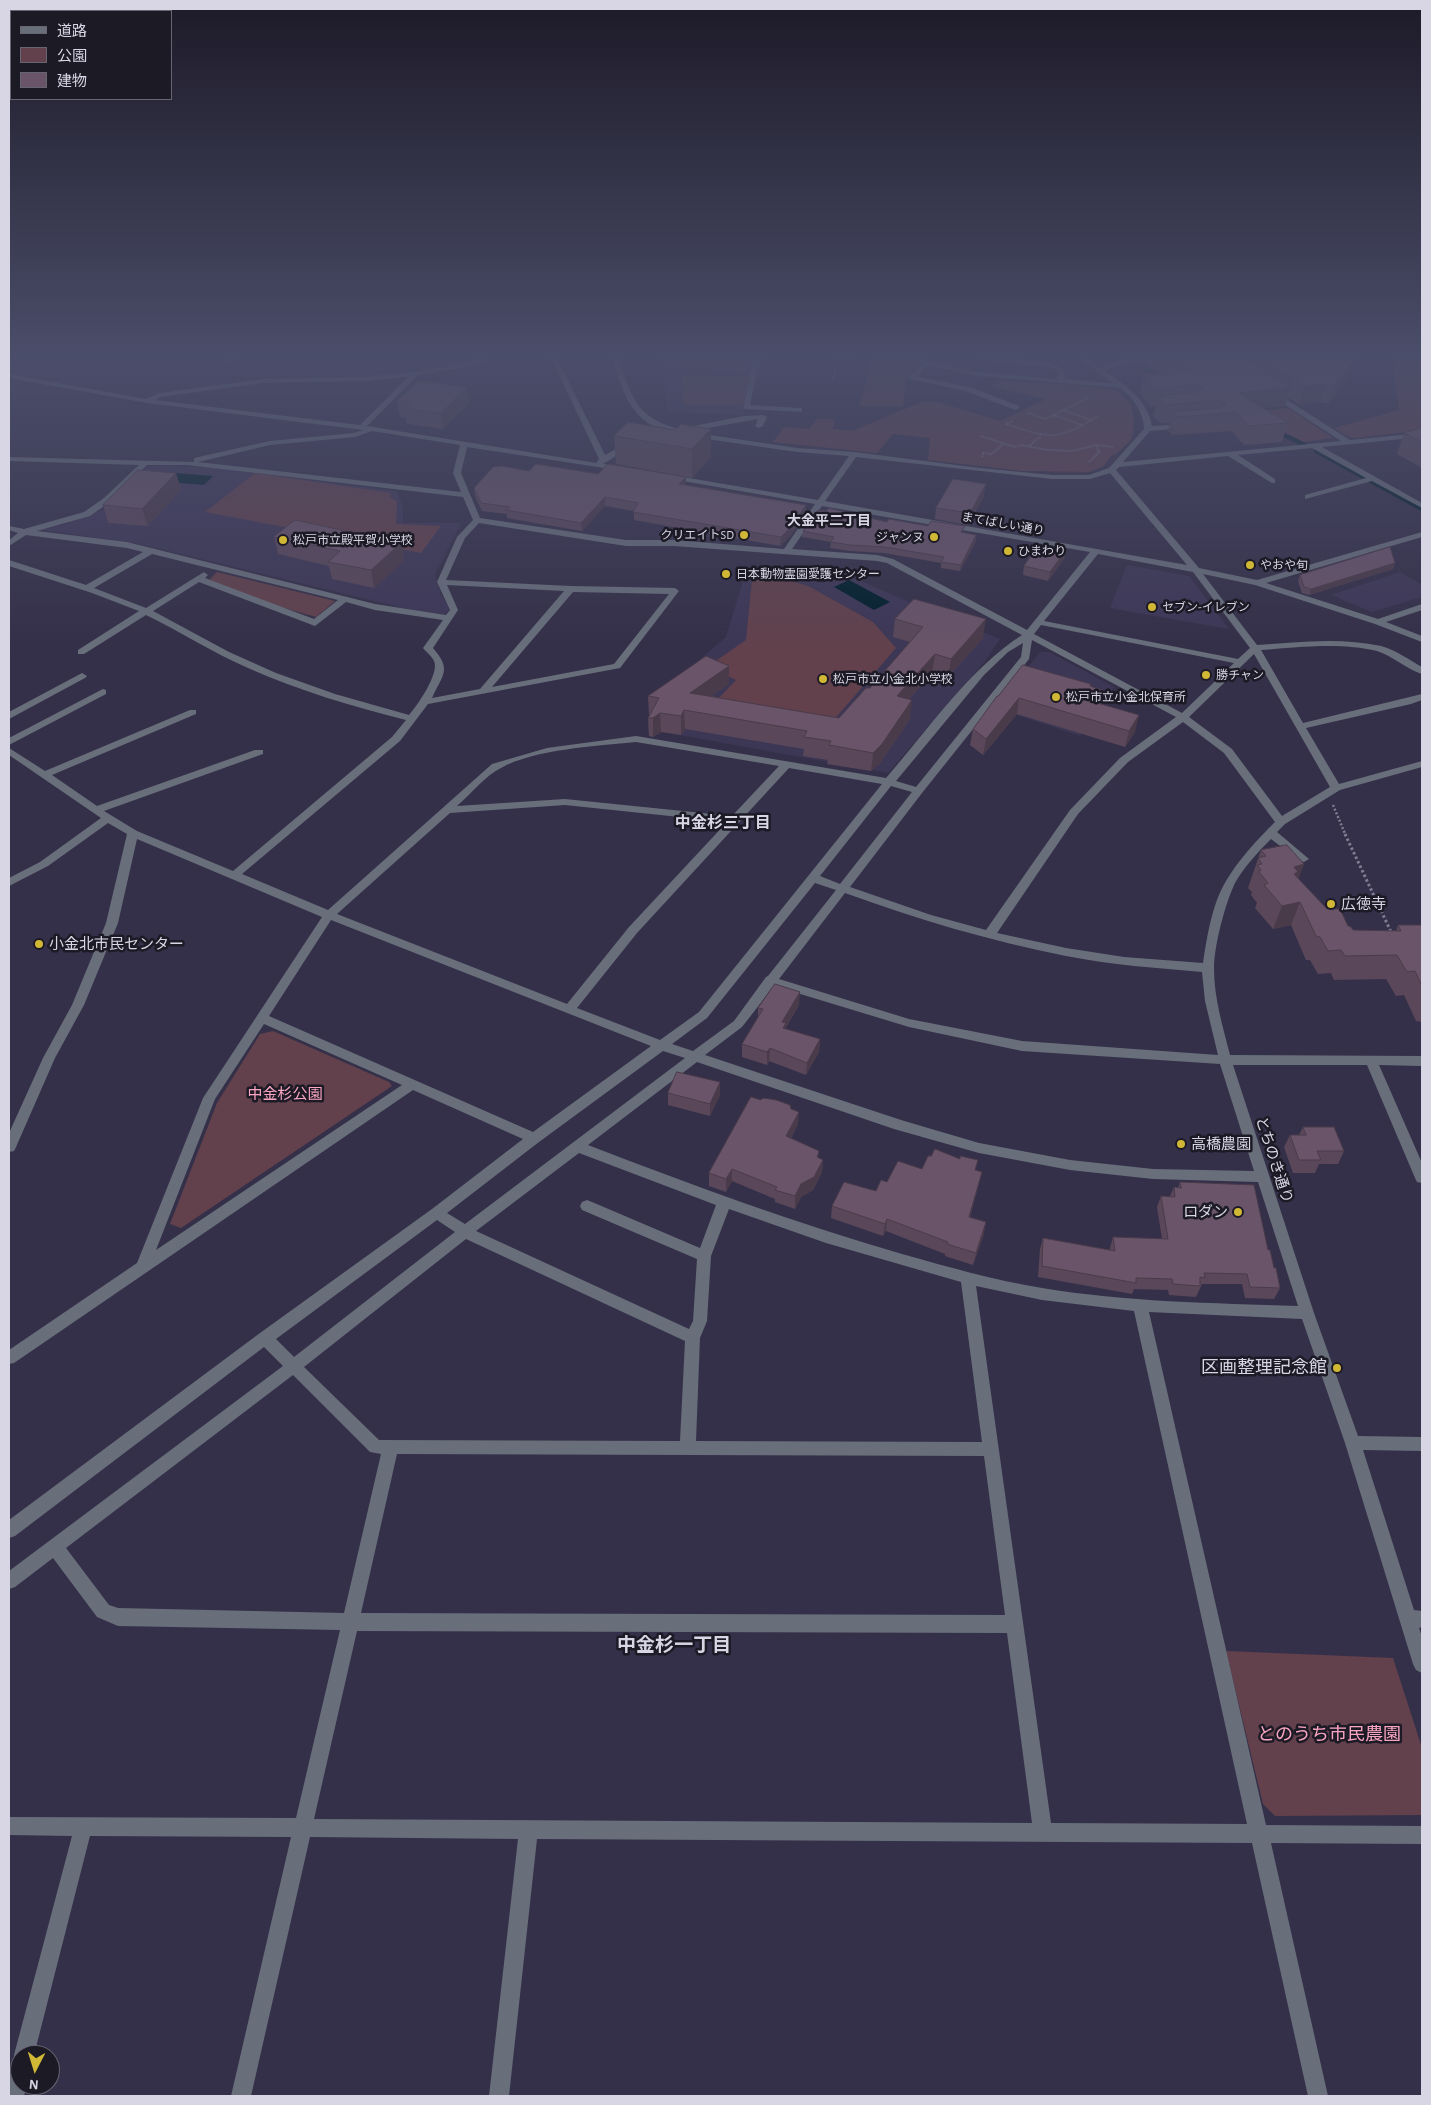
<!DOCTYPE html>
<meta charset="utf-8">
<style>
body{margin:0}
#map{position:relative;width:1431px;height:2105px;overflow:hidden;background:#353049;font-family:"Alegreya Sans","Noto Sans JP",sans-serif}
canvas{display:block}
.frame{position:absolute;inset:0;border:10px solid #d8d6e5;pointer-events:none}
.legend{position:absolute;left:10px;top:10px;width:162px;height:90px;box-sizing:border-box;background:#1c1a25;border:1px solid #676572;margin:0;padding:6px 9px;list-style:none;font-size:15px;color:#d8d6e5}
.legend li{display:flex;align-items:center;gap:10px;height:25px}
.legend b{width:25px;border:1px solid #676572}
.north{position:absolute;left:10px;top:2045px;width:50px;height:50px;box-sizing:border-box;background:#1c1a25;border:1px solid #676572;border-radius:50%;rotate:185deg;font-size:14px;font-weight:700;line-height:20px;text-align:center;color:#d8d6e5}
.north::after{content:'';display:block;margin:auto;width:18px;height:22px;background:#d1b736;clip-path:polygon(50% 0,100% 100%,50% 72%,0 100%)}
</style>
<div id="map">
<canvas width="1431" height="2105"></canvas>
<div class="frame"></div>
<ul class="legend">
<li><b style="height:6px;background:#686f7b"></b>道路</li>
<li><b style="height:14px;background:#62414c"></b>公園</li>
<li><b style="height:14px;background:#695469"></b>建物</li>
</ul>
<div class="north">N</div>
</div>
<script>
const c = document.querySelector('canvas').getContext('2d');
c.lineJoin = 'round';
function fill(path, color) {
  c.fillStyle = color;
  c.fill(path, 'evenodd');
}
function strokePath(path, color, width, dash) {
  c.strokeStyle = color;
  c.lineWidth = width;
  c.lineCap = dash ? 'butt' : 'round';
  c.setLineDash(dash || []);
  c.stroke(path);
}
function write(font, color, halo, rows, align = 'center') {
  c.font = font + ' "Alegreya Sans","Noto Sans JP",sans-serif';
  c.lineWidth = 5;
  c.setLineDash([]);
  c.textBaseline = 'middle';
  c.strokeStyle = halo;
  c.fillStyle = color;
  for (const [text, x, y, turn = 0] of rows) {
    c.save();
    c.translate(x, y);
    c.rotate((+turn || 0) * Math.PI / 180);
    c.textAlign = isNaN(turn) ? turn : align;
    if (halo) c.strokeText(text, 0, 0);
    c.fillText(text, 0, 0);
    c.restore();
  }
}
const built = new Path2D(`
 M661 356H768L743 415 668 412Z
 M156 465 217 468 397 491 403 508V523H461L435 575 441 595 450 609 445 614 420 612 135 543 41 530 63 525 105 509 146 468Z
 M1127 565 1189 576 1229 629 1110 608Z
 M747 568 798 572 796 580 822 583 850 576 925 609 1000 639 985 661 888 773 647 729 655 698 726 637Z
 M1400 572 1422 585V597L1372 612 1331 595Z
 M1040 652H1049L1114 687 1080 736 996 708Z`);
const green = new Path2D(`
 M873 356 916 364 917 366 906 380 903 406H859Z
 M1392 356H1422V430L1355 438 1347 436 1334 428 1399 410Z
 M682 375 750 377 743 405H683Z
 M999 381 1077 385 1117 390 1131 405 1134 420 1133 435 1130 441 1117 453 1110 457 1104 466 1090 472 1022 471 928 460 930 438 893 434 877 453 773 442 784 427 809 429 817 419H834L833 429 852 431 922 402H937L1000 421 1046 399 992 387Z
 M1288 408 1333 438 1303 442 1242 413Z
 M255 473 391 493 390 497 397 501 396 524 441 526 421 553 205 512Z
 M217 572 335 601 316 617 274 605 209 580Z
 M752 579 789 580 810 587 873 622 896 648 832 722 717 700 736 680 707 667 746 640Z
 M273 1031 389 1082 392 1086 181 1228 170 1224 217 1103 260 1034Z
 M1226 1651 1393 1658 1422 1748V1815L1275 1816 1263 1804Z`);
const water = new Path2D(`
 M164 472 213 476 204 485 155 481Z
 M849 580 890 602 874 610 834 587Z`);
const stream = new Path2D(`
 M1131 361 1165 377
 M1276 431 1305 445
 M1316 451 1422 509`);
const pathFar2 = new Path2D(`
 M833 381 836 368
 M1064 410 1089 397
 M1028 413 1045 419 1063 410 1091 420
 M1053 415 1082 425
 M1012 421 1006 424C1051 439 1057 441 1098 416
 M981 436 1015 447 1021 445 1048 450 1072 451 1096 445 1113 447
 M1029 446 1041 436
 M982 457 983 453 992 454 1003 444
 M1089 462 1099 452 1096 445`);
const pathFar1 = new Path2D(`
 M1333 805 1346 836`);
const path = new Path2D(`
 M1345 834 1392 934`);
const minor = new Path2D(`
 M225 356H231L234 361 229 362 224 358Z
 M483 356H490L482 362 472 366 418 375 367 426 596 463 599 459 550 356H556L605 455 627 443 634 445 603 464 624 467V471L467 447 461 473 480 518 626 540H674L784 549 815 504 671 479 667 477 671 475 818 500 849 456 797 452 693 437 692 435 696 433 797 448 854 452 980 468 1052 475H1089L1109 468 1144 429C1144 413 1132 396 1120 388L978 376 927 365 918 377 970 387 1019 406 1020 408 1016 410 965 391 911 379 909 378 921 364 893 356H904L978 372 1057 379 1058 372 1051 367 976 359 973 357 984 356 1053 363 1063 370 1065 379 1113 383 1076 356H1083L1100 368 1135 356H1144L1105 371C1125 385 1148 400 1152 426L1185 424 1189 426 1185 428 1150 431 1123 462 1341 441 1270 395V391H1273L1350 440 1422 433V437L1322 447 1422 503V508L1372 481 1305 499V495L1366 478 1312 448 1238 455 1275 479V483H1272L1228 456 1119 467 1116 470 1199 568 1257 580 1422 532V537L1266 583 1378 619 1422 604V610L1386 622 1422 636V642L1375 624 1255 585 1203 574 1257 645C1298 642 1341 637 1381 646 1396 650 1409 660 1422 667V674C1406 669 1393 656 1377 651 1342 642 1297 647 1261 650L1303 723 1422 694V700L1411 704 1306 728 1339 784 1422 761V767L1340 790 1285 824 1277 832 1309 859 1304 862 1300 861 1271 839C1258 852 1244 867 1235 883 1225 904 1214 946 1214 969 1214 998 1223 1027 1230 1055L1422 1056V1066L1379 1065 1422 1163V1183L1417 1182 1415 1178 1367 1065H1233L1314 1313 1358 1436 1422 1437V1451L1363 1450 1414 1610 1422 1611V1627L1419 1628 1422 1637V1673L1416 1670 1413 1664 1345 1443 1302 1319 1149 1312 1266 1825 1422 1826V1844L1271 1843 1328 2096H1308L1252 1843 537 1839 509 2096H489L518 1839 310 1837 251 2096H231L291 1837 90 1836 34 2055H20V2085H27L24 2096H9V2075L13 2065 18 2063 14 2055 72 1836 9 1835V1817L296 1818 340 1630 118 1626 97 1617 53 1558 15 1587 9 1589V1571L283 1366 264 1347 15 1536 9 1538V1520L260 1333 432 1209 523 1139 413 1090 14 1363 9 1364V1350L137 1263 203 1098 322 917 137 839 118 923 84 1005 55 1058 16 1147 14 1151 9 1152V1133L43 1058 72 1005 106 923 127 834 108 823 48 866 9 886V878L40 862 101 818 9 755V748L45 771 190 710H196V714L52 775 97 806 255 750H263V754L104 811 137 831 233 871 392 737 406 720C352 706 299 691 248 668 213 653 181 632 146 615L84 654H78V650L139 611 92 593 9 566V560L86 585 143 552 127 548 26 535 9 546V540L18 533 9 530V526L24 529 84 512 104 498 139 465 9 461V457L194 462V458L270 441 354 433 363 430 147 403 9 378V374L146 399 159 393 262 379 363 377 406 373 468 363ZM408 377 360 425 155 400 161 397 262 383 363 381ZM372 431 460 445 453 473 461 492 198 462 270 445 355 437ZM856 457 1052 479H1090L1110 473 1187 565 825 501ZM147 465H187L463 497 473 520 457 537 437 582 450 610 446 615 375 604 127 542 37 531 90 516 110 502ZM822 506 1090 552 1027 630 893 559 877 555 792 549ZM479 523 626 546H674L877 561 887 563 1022 635C970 668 927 731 886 778L636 736 547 748 492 764 328 910 242 874 400 741 428 704 620 668 679 591 675 588 571 586 446 580 465 538ZM152 554 338 600 314 619 205 578 208 575 204 572 146 608 94 588ZM1098 554 1193 572 1250 648 1238 659 1044 621ZM199 582 315 626 346 602 375 610 443 620 423 648C426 652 432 656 434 661 440 673 417 706 409 715L335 694 276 673 229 652 153 611ZM447 585 564 591 480 689 432 698C443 674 452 670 433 648L458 610ZM573 592 669 594 614 664 492 687ZM1041 625 1234 663 1182 713 1034 634ZM1032 640 1176 717 1120 758 1070 810 986 930 931 915 850 887 922 793 1029 659ZM1023 643 1021 657 916 787 896 781 984 675 1008 652ZM1254 654 1330 787 1282 816 1232 749 1189 717ZM1183 722 1224 753 1275 822C1257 840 1239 859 1226 881 1212 904 1207 937 1203 963L1124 957 1066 948 997 933 1078 814 1128 762ZM636 742 779 766 732 816 565 799 457 806C470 795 486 775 501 768 535 749 597 746 636 742ZM789 768 882 784 699 1012 660 1040 577 1008 637 933ZM891 786 912 792 840 884 820 876ZM565 805 727 822 629 927 567 1004 337 914 450 813ZM815 883 836 890 768 976 766 977 734 1021 693 1051 672 1044 707 1018ZM845 893C917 919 990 941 1066 956 1111 965 1157 968 1202 972L1205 1001 1218 1055 1022 1041 909 1019 779 979ZM331 920 651 1046 533 1132 269 1016ZM774 986 909 1027 1022 1051 1220 1064 1254 1171 1153 1169 1070 1160 979 1143 901 1120 705 1055 742 1027ZM264 1024 402 1085 156 1250 215 1099ZM663 1051 685 1058 465 1224 447 1213 539 1142ZM697 1062 894 1129 979 1153 1070 1170 1153 1179 1258 1182 1298 1306C1212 1303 1126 1302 1042 1288 994 1280 948 1267 902 1254 795 1223 692 1185 588 1145ZM579 1153 716 1205 700 1248 592 1202 587 1200 582 1202 580 1206 582 1210 697 1259 693 1321 689 1329 476 1231ZM729 1209 826 1243 961 1282 982 1442 696 1441 700 1338 707 1321 711 1256ZM437 1220 455 1232 294 1357 276 1339ZM466 1239 685 1341 680 1441 379 1440 304 1367ZM976 1286 1042 1300 1134 1311 1247 1824 1051 1823ZM293 1375 370 1452 381 1454 344 1613 118 1608 109 1605 66 1548ZM397 1454 984 1456 1005 1615 361 1613ZM357 1631 1007 1633 1032 1823 314 1819Z
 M613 356H619L618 359C633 398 635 417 679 429V433C673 433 668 431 663 430 630 420 622 388 612 359Z
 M754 356H760L750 405 799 408H802V412L743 409Z
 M853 356 848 361 836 359Z
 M763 415 767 417 763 426 759 428 755 426 758 419 697 430H687L683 428 744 416Z
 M82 673 87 676 85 678 9 719V712Z
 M103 689 106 690V694L9 745V738Z`);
const wall = new Path2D(`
 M681 356H748L746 371 681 369Z
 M1144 356H1352L1346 381 1328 404 1320 402 1299 404 1287 397 1285 406 1263 408 1288 423 1282 442 1244 445 1231 431 1173 435 1168 431 1170 423H1161L1153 416 1156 406 1151 407 1140 393 1144 375 1161 373 1142 363Z
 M467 387 469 403 443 429 407 424 406 418 400 417 397 401Z
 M628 422 711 457 692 478 616 464 614 436Z
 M1422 428V468L1397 454 1404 433Z
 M176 473 181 490 148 526 108 523 103 505Z
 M598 474 686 477V485L806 514 791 535 780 546 634 520V511L605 506 582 531 507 518V514L482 511 475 496 474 488Z
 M984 496 968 525 935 519 936 508Z
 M887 522 963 533 976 541 960 571 941 568V563L884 553 850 551 830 548 831 542 802 537 803 531Z
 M274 537 401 543 404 561 374 588 332 579 329 566 278 554Z
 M1066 550 1064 559 1048 581 1023 575 1024 566Z
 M1395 563 1393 569 1309 595 1302 593 1298 581 1300 575Z
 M895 619 983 638 948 677 932 673 909 699 910 719 880 763 871 771 827 764 828 760 803 756 804 749 685 729 681 735 661 732 653 737 649 736 648 718 650 714H649L648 696 729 684 711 696 839 718 870 688 910 642 893 637Z
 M1091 684V686L1099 704 1135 732 1125 747 1017 714 983 755 970 745 973 729 998 696Z
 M1261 850 1304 864 1298 879 1327 909 1353 930 1396 931 1398 925H1422V1022L1416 1021 1404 995 1396 996 1386 979 1334 980 1331 973 1318 974 1310 960H1306L1291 925 1273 929 1255 908 1257 903 1251 895 1252 892 1248 888Z
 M799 1005 785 1029 820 1039 819 1052 806 1075 769 1061 767 1065 742 1057V1044L758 1017V1008Z
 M720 1082V1095L710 1116 668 1105V1093Z
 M791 1109 798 1124 791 1138 819 1151 818 1158 823 1160 822 1172 813 1190 801 1197 795 1209 775 1202V1199L732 1181 726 1192 709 1186V1173Z
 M1303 1127 1344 1151 1338 1164H1319L1315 1173H1293L1284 1147 1290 1135H1299Z
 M960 1159 976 1170 982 1172 970 1217 984 1234 973 1265 945 1256V1254L886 1231 883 1236 831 1218 832 1206 876 1191 887 1182 922 1169Z
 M1180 1182 1268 1250 1280 1288 1274 1299 1245 1298 1242 1284H1202L1196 1297 1169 1295 1168 1290 1134 1289 1132 1294 1038 1277 1040 1249 1043 1238 1110 1250V1248L1113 1237 1162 1239 1157 1207 1161 1196H1170L1174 1187 1178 1188Z`);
const shadedWall = new Path2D(`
 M747 356H748L746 371V356Z
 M1187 356H1227L1193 371Z
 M1239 356H1249V357L1244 362Z
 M1352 363 1346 381 1328 404 1334 386Z
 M1326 384 1320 402 1299 404 1304 386Z
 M467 387 469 403 443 429 441 413Z
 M1290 387 1285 406 1233 411 1238 393Z
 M711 429V457L692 478V449Z
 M176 473 181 490 148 526 142 509Z
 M686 477V485L679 484Z
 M986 484 984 496 968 525 970 513Z
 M605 497V506L582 531 581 523Z
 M806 505V514L791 535 780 546 781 537Z
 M976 535V541L960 571 961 565Z
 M401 543 404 561 374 588 371 570Z
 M1066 550 1064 559 1048 581 1050 572Z
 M1395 563 1393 569 1309 595 1311 589Z
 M986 619 983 638 948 677 951 659Z
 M935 654 932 673 895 714 897 696Z
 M729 666V684L690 711V693Z
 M1102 690 1099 706 1094 702Z
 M1019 698 1017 714 983 755 986 739Z
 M912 700 910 719 880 763 871 771 873 753Z
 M684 710 685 729 681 735V716Z
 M660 713 661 732 653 737V718Z
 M1139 715 1135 732 1125 747 1129 731Z
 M1304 864 1295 888 1294 867Z
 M1300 902 1291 925 1273 929 1282 906Z
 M800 992 799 1005 785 1028V1036L782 1022Z
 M820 1039 819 1052 806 1075 807 1063Z
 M770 1048 769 1061 767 1065V1052Z
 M720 1082V1095L710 1116V1104Z
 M799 1112 798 1124 785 1149 786 1136Z
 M823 1160 822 1172 813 1190 801 1197 795 1209V1196L801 1184Z
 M732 1169V1181L726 1192V1179Z
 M982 1172 979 1184 967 1229 969 1217Z
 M887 1219 886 1231 883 1236 885 1224Z
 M986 1222 984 1234 973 1265 976 1253Z`);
const building = new Path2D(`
 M1166 356H1188V358L1194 360 1224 356H1241L1290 387 1238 393 1288 423 1249 426 1236 412 1177 417 1173 412 1220 408 1226 404 1220 400 1165 405 1158 398 1165 397 1163 395 1198 392 1203 388 1197 385 1155 388 1144 375 1194 370Z
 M1257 356H1352V363L1334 386 1326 384 1304 386Z
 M419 381 467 387 441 413 404 408 410 402 397 401Z
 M628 422 675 430 681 424 711 429 692 449 614 436Z
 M1422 428V442L1404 433Z
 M536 464 598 474 608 464 686 477 679 484 806 505 791 527 781 537 633 512 638 503 605 497 581 523 506 510 510 507 481 503 474 488 493 467 502 466 529 471Z
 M138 470 176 473 142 509 103 505Z
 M953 479 986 484 970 513 936 508Z
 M829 508 887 522 889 519 928 526 931 521 965 526 961 532 976 535 961 565 941 562 944 557 885 547 850 545 831 542 834 537 803 531 818 510 826 511Z
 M295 520 401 543 371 570 328 562 340 551 274 537Z
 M1039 545 1066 550 1050 572 1024 566Z
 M1390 547 1395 563 1311 589 1304 587 1300 575Z
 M914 599 986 619 951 659 935 654 897 696 912 700 882 744 873 753 829 745 831 741 804 737 807 731 684 710 681 716 660 713 653 718H648L659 698 648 696 706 656 729 666 690 693 839 718 866 688H870L923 627 895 619Z
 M1023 665 1091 684 1090 686 1102 690 1094 702 1139 715 1129 731 1019 698 986 739 973 729 997 696H998Z
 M1287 845 1304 864 1294 867 1298 872 1294 874 1327 909H1340L1348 926 1351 927 1353 930 1401 931 1398 925H1422V986L1415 971 1407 972 1397 955 1345 956 1341 950 1328 951 1320 937 1316 936 1300 902 1282 906 1264 885 1268 883 1259 872 1261 870 1257 865 1262 864 1258 858 1266 856 1261 850Z
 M775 984 800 992 782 1022 786 1023 783 1028 820 1039 807 1063 770 1048 767 1052 742 1044 763 1009 758 1008Z
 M677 1072 720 1082 710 1104 668 1093Z
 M751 1097 761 1100 763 1098 776 1100 790 1105 791 1109 799 1112 786 1136 819 1151 817 1157 823 1160 814 1177 801 1184 795 1196 775 1190 777 1187 732 1169 726 1179 709 1173Z
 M1303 1127H1334L1344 1151H1317L1321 1160H1299L1290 1135H1306Z
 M935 1149 960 1159V1156L978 1160 975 1170 982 1172 969 1217 986 1222 976 1253 947 1244 948 1242 887 1219 885 1224 832 1206 844 1182 876 1191 881 1180 887 1182 898 1161 922 1169 928 1156H931Z
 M1180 1182 1254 1185 1268 1250H1270L1274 1268H1276L1280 1288 1250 1287 1247 1274 1204 1273 1205 1278 1200 1277V1286L1173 1284 1172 1279 1136 1278V1283L1042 1266 1043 1238 1115 1251 1113 1237 1168 1239 1161 1196 1175 1197 1174 1187 1181 1188Z`);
const markers = [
 [744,535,5,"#d1b736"],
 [934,537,5,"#d1b736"],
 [283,540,5,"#d1b736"],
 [1008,551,5,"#d1b736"],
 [1250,565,5,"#d1b736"],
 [726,574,5,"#d1b736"],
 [1152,607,5,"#d1b736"],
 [1206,675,5,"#d1b736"],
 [823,679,5,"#d1b736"],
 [1056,697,5,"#d1b736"],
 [1331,904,5,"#d1b736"],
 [39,944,5,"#d1b736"],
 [1181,1144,5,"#d1b736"],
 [1238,1212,5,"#d1b736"],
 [1337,1368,5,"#d1b736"]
];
const farStreetnames = [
 ["まてばしい通り",1003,524,10]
];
const farPoinames = [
 ["クリエイトSD",734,535,"right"],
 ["ジャンヌ",924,537,"right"],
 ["松戸市立殿平賀小学校",293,540],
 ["ひまわり",1018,551],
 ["やおや旬",1260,565],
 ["日本動物霊園愛護センター",736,574],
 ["セブン-イレブン",1162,607],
 ["勝チャン",1216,675],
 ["松戸市立小金北小学校",833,679],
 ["松戸市立小金北保育所",1066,697]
];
const farNeighbourhoodnames = [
 ["大金平二丁目",829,521]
];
const poiNames = [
 ["広徳寺",1341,904],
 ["小金北市民センター",49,944],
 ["高橋農園",1191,1144],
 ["ロダン",1228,1212,"right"]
];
const parkNames = [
 ["中金杉公園",285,1094]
];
const streetNames = [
 ["とちのき通り",1274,1160,72]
];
const neighbourhoodNames = [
 ["中金杉三丁目",723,823]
];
const nearPoinames = [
 ["区画整理記念館",1327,1368]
];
const nearParknames = [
 ["とのうち市民農園",1329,1735]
];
const nearNeighbourhoodnames = [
 ["中金杉一丁目",674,1645]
];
fill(built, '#3d3756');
fill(green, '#62414c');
fill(water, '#001f2b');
strokePath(stream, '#001f2b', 4.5);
strokePath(pathFar2, '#807c91', 2, [1, 1]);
strokePath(pathFar1, '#807c91', 2.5, [2, 2]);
strokePath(path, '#807c91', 3, [2.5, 2.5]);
fill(minor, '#686f7b');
fill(wall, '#5a485a');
fill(shadedWall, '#4a3b4a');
fill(building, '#695469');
strokePath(building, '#4a3b4a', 1);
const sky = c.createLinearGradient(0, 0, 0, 650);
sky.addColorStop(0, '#1d1a28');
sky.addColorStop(0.55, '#4b4e6a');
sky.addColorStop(1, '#4b4e6a00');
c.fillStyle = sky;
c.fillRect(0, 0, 1431, 650);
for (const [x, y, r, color] of markers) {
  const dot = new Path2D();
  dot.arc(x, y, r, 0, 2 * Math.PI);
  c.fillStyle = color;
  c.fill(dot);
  strokePath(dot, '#1c1a25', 2);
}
write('12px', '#d8d6e5', '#1c1a25', farStreetnames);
write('12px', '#d8d6e5', '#1c1a25', farPoinames, 'left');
write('bold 14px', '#d8d6e5', '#1c1a25', farNeighbourhoodnames);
write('15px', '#d8d6e5', '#1c1a25', poiNames, 'left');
write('15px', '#faa5c1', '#1c1a25', parkNames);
write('15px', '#d8d6e5', '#1c1a25', streetNames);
write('bold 16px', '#d8d6e5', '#1c1a25', neighbourhoodNames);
write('18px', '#d8d6e5', '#1c1a25', nearPoinames, 'right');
write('18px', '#faa5c1', '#1c1a25', nearParknames);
write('bold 19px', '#d8d6e5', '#1c1a25', nearNeighbourhoodnames);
</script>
